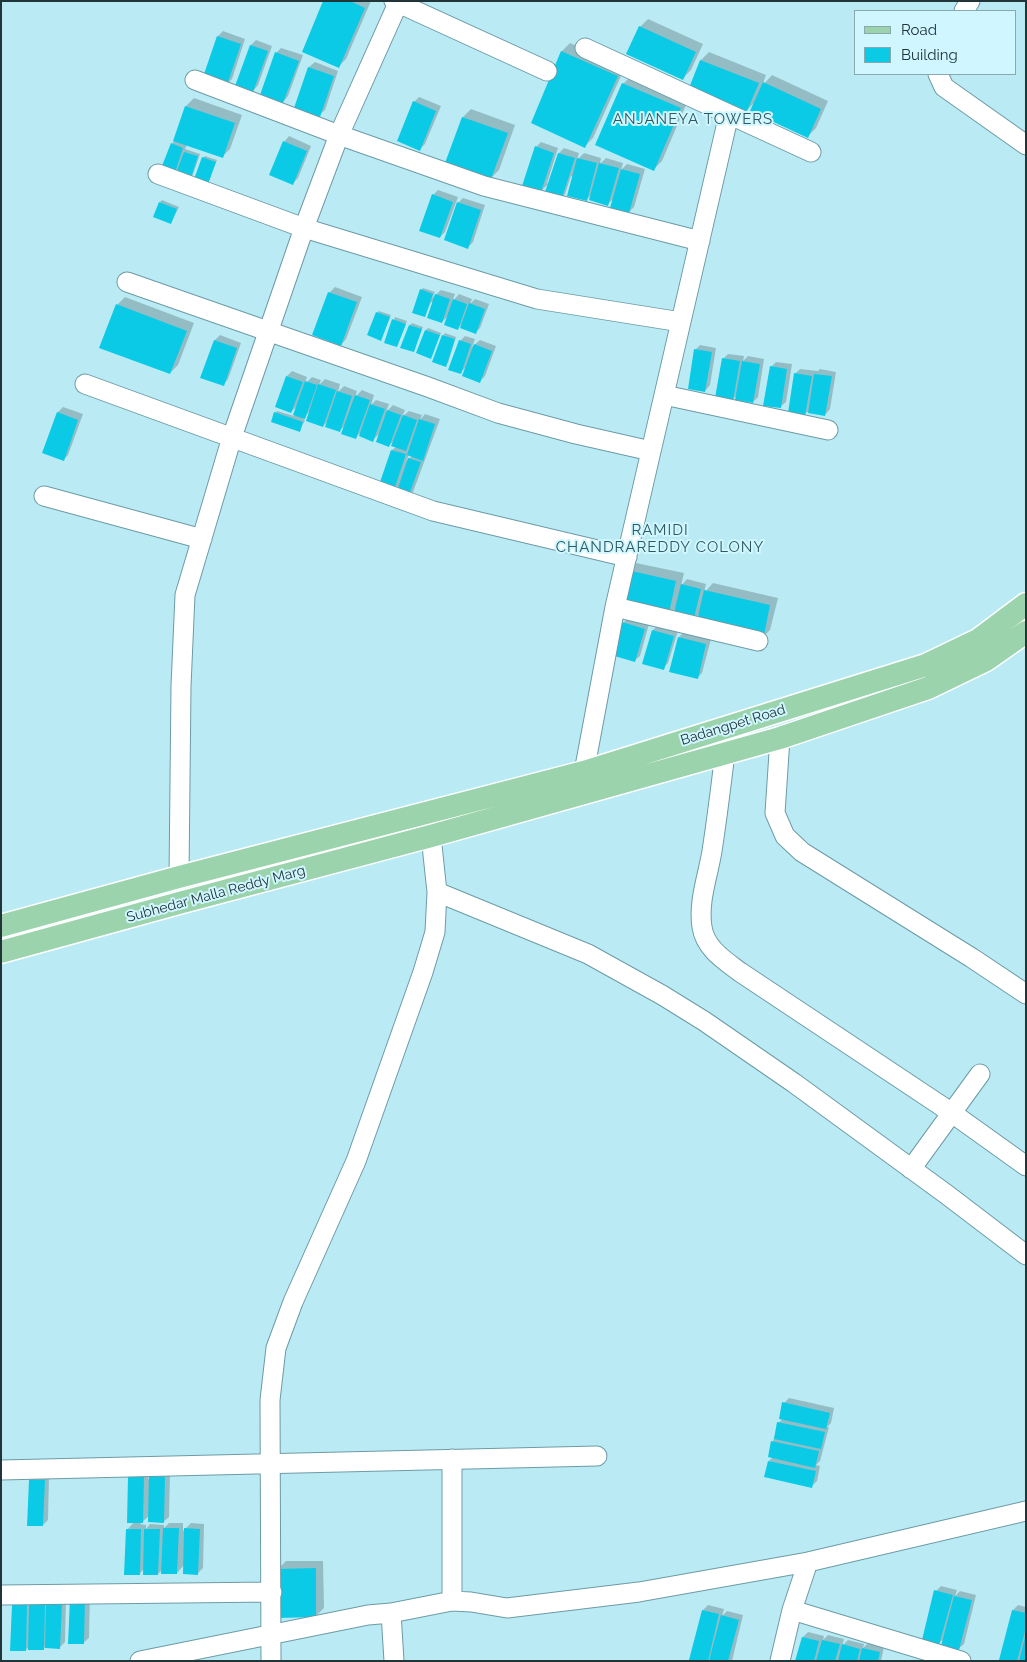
<!DOCTYPE html>
<style>
body{margin:0}
#map{position:relative;width:1027px;height:1662px;overflow:hidden;background:#baebf5;font-family:Raleway,sans-serif}
canvas{display:block}
.frame{position:absolute;inset:0;border:2px solid #213438;pointer-events:none}
.legend{position:absolute;left:854px;top:10px;width:162px;height:65px;box-sizing:border-box;background:#d0f6ff;border:1px solid #8aa8af;margin:0;padding:6px 9px;list-style:none;font-size:15px;color:#213438}
.legend li{display:flex;align-items:center;gap:10px;height:25px}
.legend b{width:25px;border:1px solid #8aa8af}
</style>
<div id="map">
<canvas width="1027" height="1662"></canvas>
<div class="frame"></div>
<ul class="legend">
<li><b style="height:6px;background:#9bd3ad"></b>Road</li>
<li><b style="height:14px;background:#0acae6"></b>Building</li>
</ul>
</div>
<script>
const c = document.querySelector('canvas').getContext('2d');
c.lineJoin = 'round';
function fill(path, color) {
  c.fillStyle = color;
  c.fill(path, 'evenodd');
}
function strokePath(path, color, width, dash) {
  c.strokeStyle = color;
  c.lineWidth = width;
  c.lineCap = dash ? 'butt' : 'round';
  c.setLineDash(dash || []);
  c.stroke(path);
}
function write(font, color, halo, rows, align = 'center') {
  c.font = font + ' Raleway,sans-serif';
  c.lineWidth = 4;
  c.setLineDash([]);
  c.textBaseline = 'middle';
  c.strokeStyle = halo;
  c.fillStyle = color;
  for (const [text, x, y, turn = 0] of rows) {
    c.save();
    c.translate(x, y);
    c.rotate((+turn || 0) * Math.PI / 180);
    c.textAlign = isNaN(turn) ? turn : align;
    if (halo) c.strokeText(text, 0, 0);
    c.fillText(text, 0, 0);
    c.restore();
  }
}
const shadow = new Path2D(`
 M325 1H371L346 59 338 67Z
 M648 19 703 44 691 70 683 78 640 27Z
 M223 31 245 39 232 79 227 84 218 36Z
 M256 40 272 46 258 85 253 91 251 45Z
 M570 43 625 67 593 138 585 146 533 122 562 51Z
 M281 48 303 55 288 96 283 102 276 53Z
 M709 52 766 75 762 86 772 75 828 101 816 128 808 136 756 101 747 110 690 88 701 60Z
 M315 62 338 71 325 110 319 115 296 107 309 67Z
 M631 76 688 100 662 161 654 169 623 84Z
 M419 97 441 106 425 144 420 149 414 102Z
 M194 98 242 115 230 149 222 157 187 145 185 149 200 154 192 177 179 168 173 174 172 144 174 141 186 106Z
 M471 109 515 125 499 170 491 178 447 162 463 117Z
 M289 136 311 146 298 178 293 183 284 142Z
 M541 142 558 148 547 183 548 184 541 191 536 147Z
 M564 148 579 153 577 160 584 153 601 158 600 164 606 158 623 163 621 170 627 164 645 169 634 207 629 212 614 198 608 204 592 194 586 200 573 177 571 176 565 194 560 200 545 195 559 153Z
 M205 156 217 160 207 185 203 158Z
 M438 190 458 197 445 232 440 237 433 195Z
 M463 198 485 205 473 242 468 247 458 203Z
 M162 200 179 207 171 223 160 202Z
 M335 287 362 297 346 339 341 345 314 334 330 292Z
 M423 288 435 292 432 298 441 290 455 294 452 302 459 294 472 299 470 304 475 299 489 304 480 328 475 333 463 323 458 328 449 315 442 322 433 303 431 302 425 316 421 290Z
 M125 297 194 323 178 365 170 373 117 305Z
 M379 311 391 315 381 340 377 313Z
 M395 317 407 321 397 346 385 342Z
 M412 323 423 327 413 351 410 325Z
 M428 328 441 333 430 357 426 330Z
 M445 333 456 337 448 363 445 365 443 336Z
 M220 335 241 343 228 379 223 385 215 340Z
 M465 336 475 339 472 347 480 340 496 346 485 376 480 381 467 366 460 373V341Z
 M700 345 716 348 710 385 705 391 695 350Z
 M728 354 744 356 743 361 748 356 764 359 758 397 753 402 738 394 733 399 723 359Z
 M776 362 792 364 786 402 780 407 771 367Z
 M800 369 818 371 820 369 836 372 830 409 825 415 807 412 805 414 795 374Z
 M292 371 307 377 304 385 312 377 321 380 319 385 325 379 340 384 338 392 344 386 357 391 355 397 362 390 374 395 371 405 376 400 389 404 386 412 393 405 405 410 402 417 409 411 422 415 420 420 425 414 440 419 413 492 408 497 401 484 393 492 380 487 392 450 396 447 395 439 389 446 380 433 373 440 362 431 355 438 346 425 339 431 328 421 323 426 310 411 303 419 305 420 300 430 275 413 277 411 294 416 299 404 291 412 276 406 287 376ZM409 455 412 456 406 461Z
 M63 407 83 414 68 455 63 460 58 412Z
 M636 563 684 573 681 586 687 579 706 584 704 593 713 583 778 598 770 630 762 638 700 613 693 620 677 607 668 616 628 571Z
 M628 618 649 624 640 656 634 661 623 623Z
 M658 625 678 631 668 663 663 668 643 663 653 630Z
 M684 632 711 639 702 673 697 678 679 637Z
 M789 1398 834 1408 831 1423 827 1427H829L820 1461 816 1465 820 1466 817 1481 812 1486 769 1461 773 1457 769 1456 778 1423 783 1419 784 1403Z
 M135 1472 149 1473 148 1479 156 1472H170L169 1517 163 1522 150 1515 140 1524 146 1525V1529L150 1524 164 1525V1528L169 1523H183V1531L191 1523 204 1524 203 1568 198 1573 184 1565 177 1573 163 1569 158 1574 144 1569 139 1574 127 1530 134 1522 130 1477Z
 M35 1475 49 1476 48 1520 43 1525 30 1480Z
 M286 1561H323L324 1608 316 1616 278 1569Z
 M941 1586 957 1590 955 1596 960 1591 976 1595 964 1644 958 1649 944 1639 939 1643 936 1591Z
 M76 1593H90L89 1638 83 1643Z
 M66 1598 65 1642 60 1647H45L43 1649 29 1646 26 1650 13 1605 18 1600Z
 M708 1605 724 1609 722 1616 727 1611 743 1615 732 1661H710L711 1658 708 1661H698L703 1610Z
 M1018 1605 1026 1607V1661L1021 1658 1018 1661H1008L1013 1610Z
 M808 1632 824 1636 823 1640 828 1635 844 1639 842 1646 848 1640 864 1644 863 1648 868 1643 884 1647 881 1661H797L803 1637Z`);
const building = new Path2D(`
 M323 1H350L365 8 339 68 302 52Z
 M639 26 696 52 683 80 626 54Z
 M217 36 241 44 227 85 203 77Z
 M250 45 268 51 253 92 235 86Z
 M561 51 618 76 585 148 531 123Z
 M275 52 299 61 283 103 260 95Z
 M700 60 759 83 747 111 689 88Z
 M308 67 334 76 320 117 294 108Z
 M763 82 821 109 808 138 750 111Z
 M622 83 681 108 654 171 595 145Z
 M413 101 436 111 420 151 397 141Z
 M185 106 235 123 223 158 173 141Z
 M462 117 508 133 491 179 445 163Z
 M283 141 307 151 293 185 269 175Z
 M171 143 183 148 174 176 160 171Z
 M535 146 554 153 541 192 522 186Z
 M184 152 198 156 190 181 175 176Z
 M558 153 575 158 561 201 544 195Z
 M202 157 216 162 207 187 193 182Z
 M577 158 597 163 587 201 567 196Z
 M599 163 619 168 608 206 589 200Z
 M621 169 640 174 629 213 610 208Z
 M432 194 453 202 440 238 419 231Z
 M159 202 177 209 171 224 153 217Z
 M457 202 481 210 468 249 444 240Z
 M420 289 433 294 425 317 412 313Z
 M328 292 357 302 341 346 312 335Z
 M435 294 450 299 442 323 427 318Z
 M453 299 467 304 458 330 444 325Z
 M469 303 485 309 476 334 460 328Z
 M116 304 187 331 170 374 99 348Z
 M376 312 390 317 381 341 367 335Z
 M392 319 406 324 397 347 384 343Z
 M409 325 422 329 414 352 400 348Z
 M425 330 440 335 431 359 416 353Z
 M442 335 455 339 446 367 432 362Z
 M214 340 237 348 224 386 200 378Z
 M459 340 471 344 461 374 448 370Z
 M474 344 492 351 480 383 462 376Z
 M694 349 712 352 705 392 688 389Z
 M722 358 740 361 733 401 715 398Z
 M742 361 760 364 753 403 735 400Z
 M770 366 787 369 781 408 763 406Z
 M794 373 812 376 805 416 788 413Z
 M814 374 832 376 825 416 808 413Z
 M286 376 303 382 291 413 275 407Z
 M305 381 317 385 305 419 293 415Z
 M318 384 336 390 323 427 306 421Z
 M337 391 352 396 340 432 325 427Z
 M355 395 370 400 356 439 341 434Z
 M370 404 385 409 373 442 359 436Z
 M387 410 401 415 389 447 376 442Z
 M57 412 78 420 64 461 42 453Z
 M274 412 303 422 300 432 271 422Z
 M403 415 417 420 406 451 391 446Z
 M419 419 435 424 423 461 407 455Z
 M391 450 406 454 393 493 378 488Z
 M408 458 421 462 408 498 396 494Z
 M627 570 676 581 668 617 619 607Z
 M681 584 701 589 693 622 673 617Z
 M704 590 770 605 763 640 696 625Z
 M622 622 645 629 635 662 611 655Z
 M652 630 674 636 664 670 642 664Z
 M678 637 706 644 698 679 669 672Z
 M782 1402 830 1413 826 1429 779 1419Z
 M777 1422 825 1432 821 1449 774 1439Z
 M771 1441 819 1451 815 1468 768 1457Z
 M768 1461 816 1471 812 1488 764 1477Z
 M149 1476 165 1477 164 1523 148 1522Z
 M128 1477H144L143 1523H127Z
 M29 1480H45L43 1526H27Z
 M163 1528H179L177 1574H161Z
 M184 1528 200 1529 198 1575 183 1574Z
 M126 1529H141L140 1575H124Z
 M144 1529H160L158 1575H143Z
 M316 1568V1617L278 1618 277 1569Z
 M934 1590 953 1595 939 1645 922 1640Z
 M954 1596 972 1600 959 1650 941 1646Z
 M70 1598H85L84 1644H68Z
 M46 1602 62 1603 60 1649 45 1648Z
 M29 1604H45L44 1650H28Z
 M12 1605H27L26 1651H10Z
 M702 1610 719 1614 708 1661H693L689 1660Z
 M1012 1610 1026 1613V1628L1017 1661H1003L999 1660Z
 M721 1615 739 1620 728 1661H709Z
 M802 1637 819 1641 814 1661H795Z
 M1025 1637 1026 1661H1019Z
 M822 1640 840 1644 835 1661H816Z
 M842 1644 860 1649 857 1661H838Z
 M862 1648 880 1652 878 1661H859Z`);
const minor = new Path2D(`
 M394 1 547 71
 M964 11 970 1
 M585 48 811 152
 M938 74 944 87 1026 145
 M195 80 339 135 484 186 700 241
 M158 174 304 228 537 299 681 322
 M127 282 428 387 498 413 576 434 651 451
 M85 384 433 511 627 557
 M664 395 828 430
 M44 496 202 539
 M615 607 758 641
 M780 738 775 813 785 836 802 852 972 958 1026 994
 M725 753C721 786 717 819 712 851 708 876 698 901 702 927 705 948 724 960 740 972L952 1113 1026 1166
 M584 772 615 607 729 114
 M179 877 181 686 185 595 232 437 304 228 339 135 399 1
 M437 892 588 954 662 995 704 1021 794 1083 946 1194 1026 1255
 M911 1169 980 1074
 M452 1459V1601
 M1 1470 597 1456
 M1 1595 272 1592
 M792 1610 961 1661
 M391 1613 394 1661
 M140 1661 368 1615 391 1613 452 1601 471 1602 507 1608 639 1592 808 1562 1026 1511
 M271 1661 270 1400 276 1348 293 1302 356 1161 423 972 435 932 437 892 431 836 426 813
 M780 1661 792 1610 808 1562`);
const major = new Path2D(`
 M1 926 179 877 584 772 926 665 978 640 1026 604
 M1 952 179 903 431 836 780 738 928 688 986 660 1026 632`);
const streetNames = [
 ["Badangpet Road",733,725,-17],
 ["Subhedar Malla Reddy Marg",216,894,-15]
];
const neighbourhoodNames = [
 ["ANJANEYA TOWERS",693,119],
 ["RAMIDI",660,530],
 ["CHANDRAREDDY COLONY",660,547]
];
fill(shadow, '#0003');
fill(building, '#0acae6');
strokePath(minor, '#6c9ba5', 21);
strokePath(major, '#fff', 25);
strokePath(minor, '#fff', 19);
strokePath(major, '#9bd3ad', 22);
write('14px', '#213438', '#d0f6ff', streetNames);
c.letterSpacing = '1px';
write('15px', '#2c5962', '#d0f6ff', neighbourhoodNames);
c.letterSpacing = '0px';
</script>
